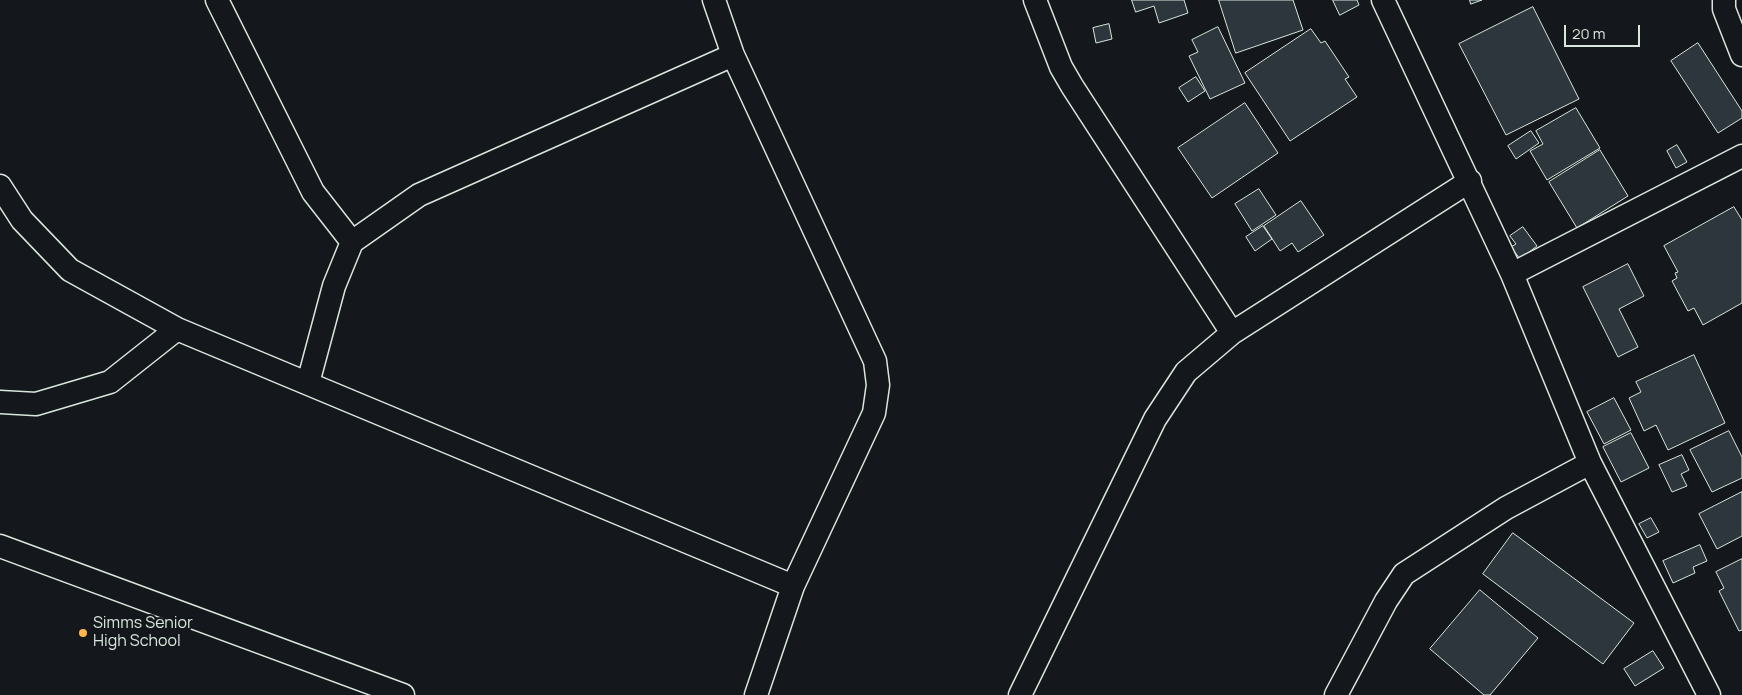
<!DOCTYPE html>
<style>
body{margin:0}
#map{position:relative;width:1742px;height:695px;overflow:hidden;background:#14181c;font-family:Manrope,sans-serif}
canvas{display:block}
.scale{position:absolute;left:1564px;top:25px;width:76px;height:22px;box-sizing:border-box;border:2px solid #d8e6dc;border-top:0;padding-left:6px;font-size:15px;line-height:18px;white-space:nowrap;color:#d8e6dc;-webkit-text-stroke:4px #14181c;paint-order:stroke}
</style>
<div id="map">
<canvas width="1742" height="695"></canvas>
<div class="scale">20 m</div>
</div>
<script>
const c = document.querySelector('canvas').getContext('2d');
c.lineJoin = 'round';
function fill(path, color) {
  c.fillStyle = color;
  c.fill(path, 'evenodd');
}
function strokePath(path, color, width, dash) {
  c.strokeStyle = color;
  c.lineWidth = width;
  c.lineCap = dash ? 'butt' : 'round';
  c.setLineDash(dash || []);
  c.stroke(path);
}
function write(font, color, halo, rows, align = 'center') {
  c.font = font + ' Manrope,sans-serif';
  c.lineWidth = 4;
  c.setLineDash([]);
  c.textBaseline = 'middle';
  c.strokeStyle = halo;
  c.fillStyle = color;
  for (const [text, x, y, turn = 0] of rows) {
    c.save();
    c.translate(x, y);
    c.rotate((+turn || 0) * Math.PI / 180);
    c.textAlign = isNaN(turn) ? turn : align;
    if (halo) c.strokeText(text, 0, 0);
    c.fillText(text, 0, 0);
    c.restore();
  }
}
const building = new Path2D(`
 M1132 0H1184L1188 13 1159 23 1154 6 1136 12Z
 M1219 0H1293L1303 30 1236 53Z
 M1333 0H1357L1359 5 1340 15Z
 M1470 0H1482L1471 4Z
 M1533 7 1579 99 1506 135 1459 44Z
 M1109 24 1112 39 1096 43 1093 28Z
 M1218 27 1245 83 1210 99 1189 56 1198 52 1192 40Z
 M1311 29 1321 43 1325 41 1349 77 1345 79 1357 97 1290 141 1245 73Z
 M1698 43 1742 111V118L1718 133 1671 61Z
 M1196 77 1205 91 1188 102 1179 88Z
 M1245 103 1278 153 1212 198 1178 148Z
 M1576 108 1600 148 1547 180 1530 151 1543 144 1536 131Z
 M1531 131 1539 143 1516 159 1508 146Z
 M1677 145 1687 162 1676 168 1667 151Z
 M1600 150 1628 196 1577 228 1549 182Z
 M1259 189 1276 215 1252 231 1235 204Z
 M1301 201 1324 235 1298 252 1292 243 1280 251 1264 226Z
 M1734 207 1742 220V303L1703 325 1694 308 1688 311 1672 281 1677 278 1675 273 1678 272 1664 246Z
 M1263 226 1272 239 1255 251 1246 237Z
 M1523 227 1537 246 1520 259 1511 247 1516 244 1510 236Z
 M1628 264 1644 296 1619 309 1638 347 1618 357 1583 287Z
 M1694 355 1725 423 1668 450 1656 425 1644 431 1629 398 1641 392 1636 382Z
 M1614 398 1631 430 1604 444 1587 412Z
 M1729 431 1742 457V478L1712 492 1690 450Z
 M1631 433 1649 468 1621 482 1603 447Z
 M1682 455 1689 470 1681 474 1687 486 1672 492 1659 465Z
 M1742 492V536L1717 549 1699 514Z
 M1651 518 1659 532 1647 538 1639 524Z
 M1513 533 1634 623 1603 664 1483 574Z
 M1700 545 1707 561 1693 567 1695 573 1673 583 1663 561Z
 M1742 559V630L1739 631 1719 591 1724 588 1716 572Z
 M1480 590 1538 638 1490 695H1484L1430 649Z
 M1653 651 1664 668 1635 686 1624 669Z`);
const minor = new Path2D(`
 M217 0 313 192 352 242
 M714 0 733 55 875 361 878 385 874 413 793 586 756 695
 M1035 0 1061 67 1072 86 1232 333
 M1383 0 1512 274 1590 463 1709 695
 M1724 0V9L1742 55
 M0 186 22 220 70 270 177 329 793 586
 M1512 274 1742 156
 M308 383 334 286 352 242 419 195 733 55
 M0 402 36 404 110 382 177 329
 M0 546 403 695
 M1020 695 1155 419 1186 372 1232 333 1470 181
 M1336 695 1386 601 1404 574 1506 508 1590 463`);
const markers = [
 [83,633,5,"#ffb74d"]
];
const poiNames = [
 ["Simms Senior",93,624],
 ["High School",93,642]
];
fill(building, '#2c363c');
strokePath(building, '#d8e6dc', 1);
strokePath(minor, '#d8e6dc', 25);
strokePath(minor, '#14181c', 22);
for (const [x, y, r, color] of markers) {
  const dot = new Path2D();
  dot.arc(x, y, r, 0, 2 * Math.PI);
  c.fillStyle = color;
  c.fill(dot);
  strokePath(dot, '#14181c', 2);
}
write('16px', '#d8e6dc', '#14181c', poiNames, 'left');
</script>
